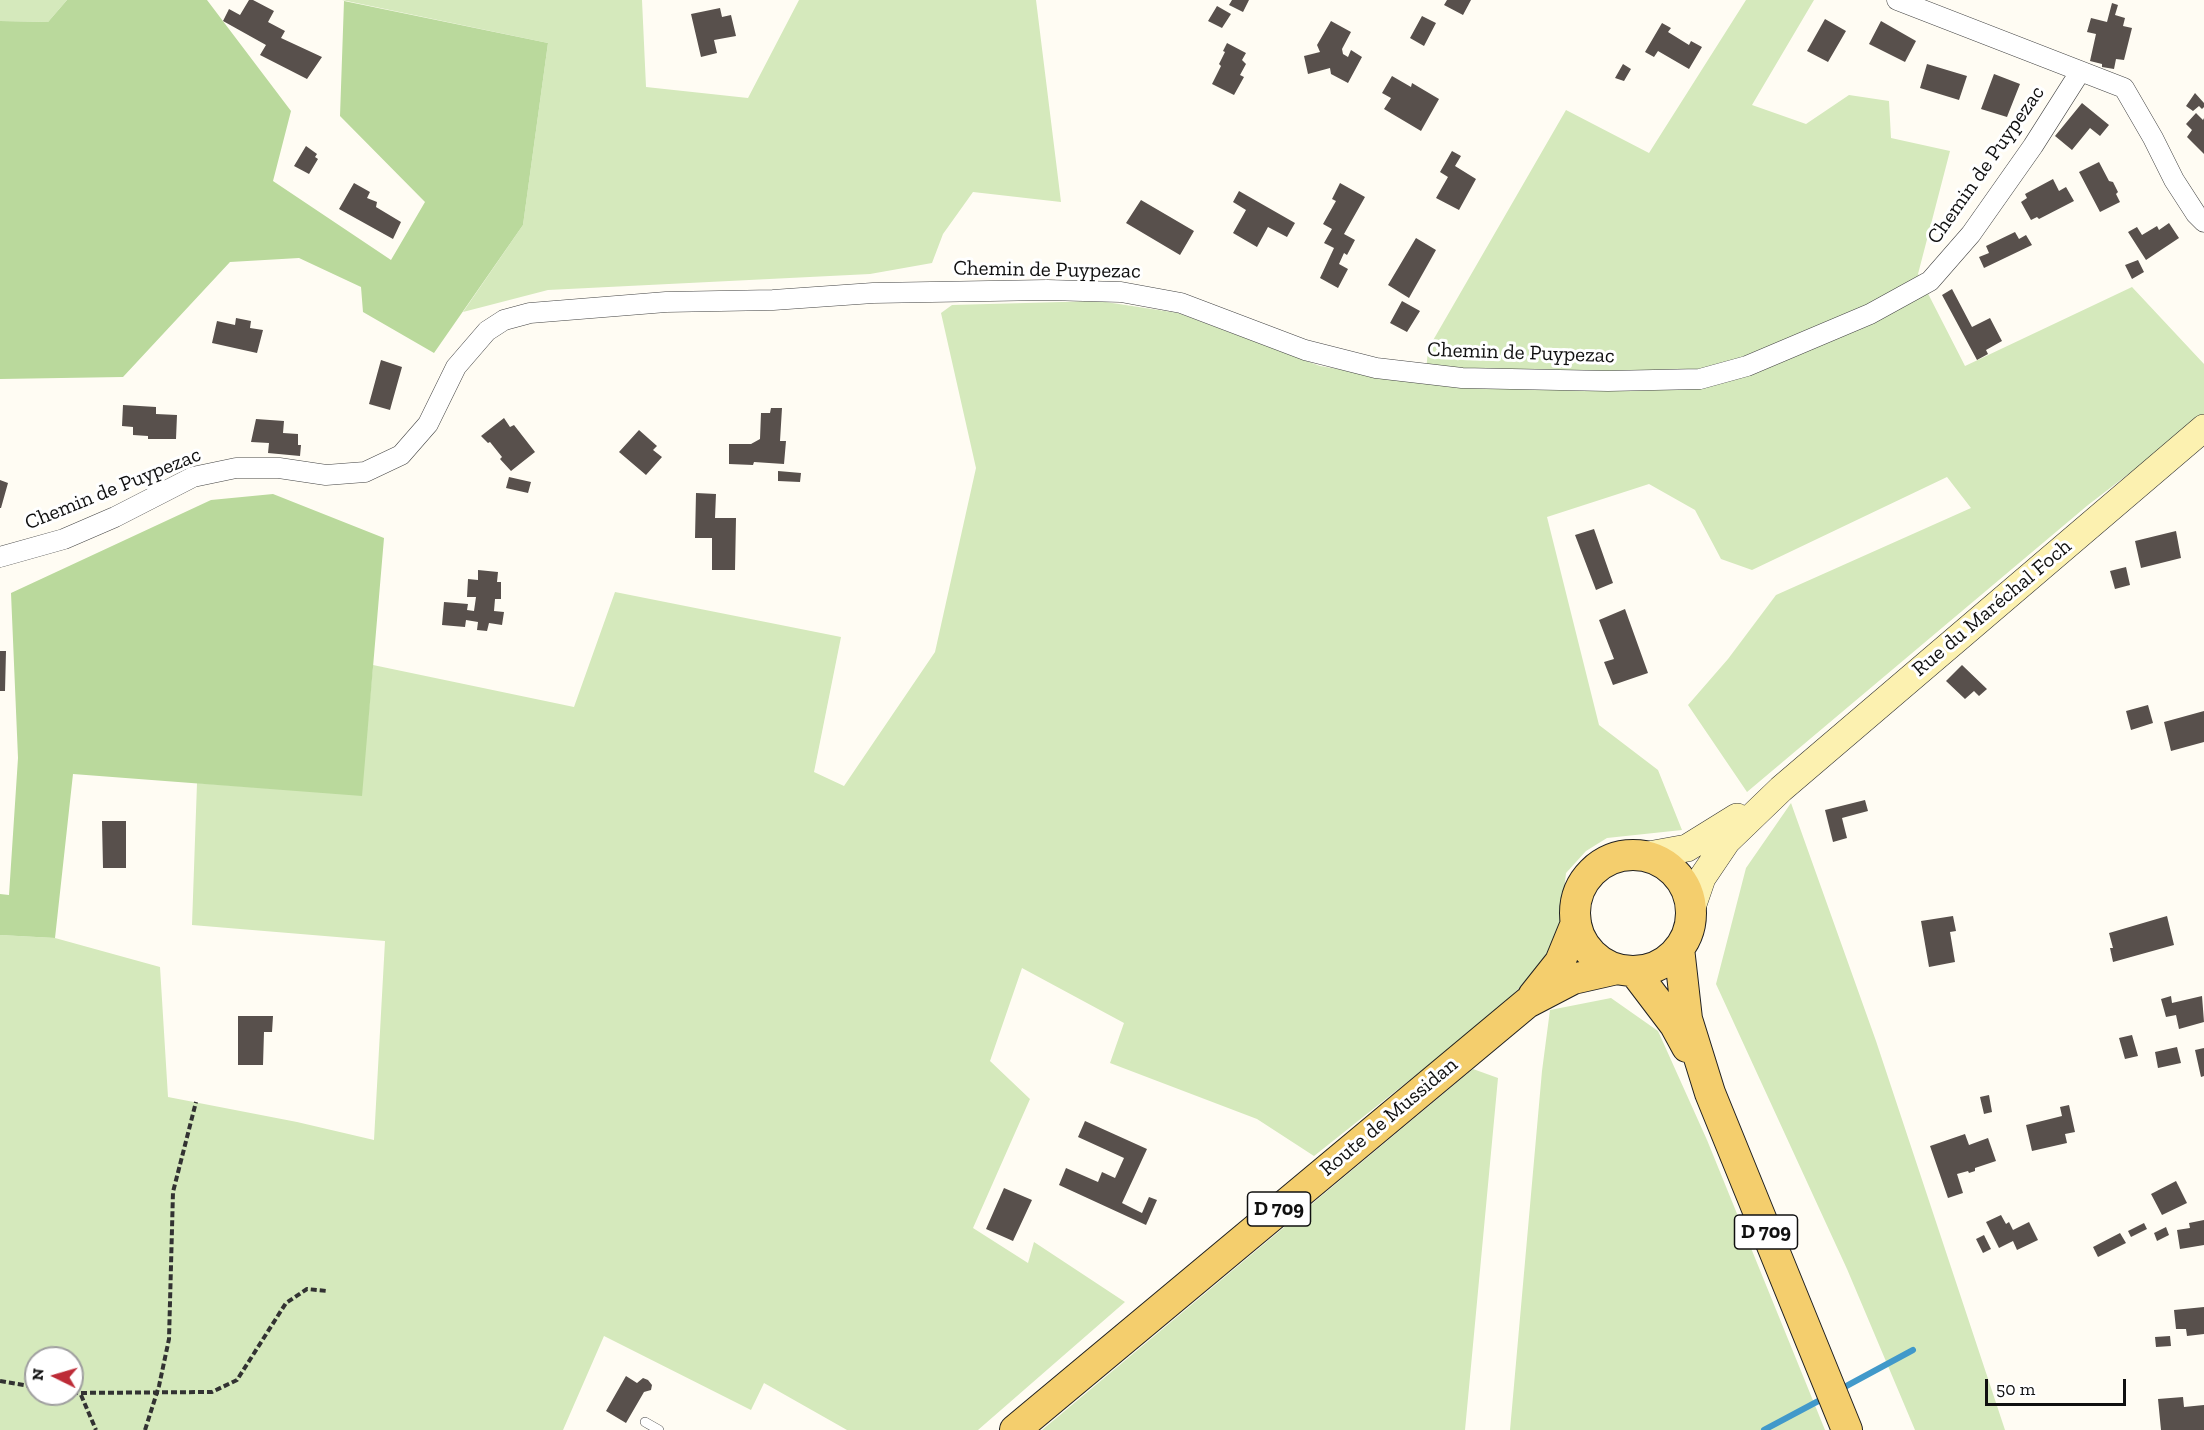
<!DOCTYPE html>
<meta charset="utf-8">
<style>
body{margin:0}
#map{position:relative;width:2204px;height:1430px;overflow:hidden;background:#fffcf3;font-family:"Zilla Slab",serif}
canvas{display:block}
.north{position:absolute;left:24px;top:1346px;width:60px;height:60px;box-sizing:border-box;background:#fff;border:2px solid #9f9f9f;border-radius:50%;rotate:275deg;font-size:16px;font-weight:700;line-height:24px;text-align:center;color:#101010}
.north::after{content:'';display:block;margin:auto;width:21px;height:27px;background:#bd2b37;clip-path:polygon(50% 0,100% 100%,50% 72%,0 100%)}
.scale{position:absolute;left:1985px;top:1379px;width:141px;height:27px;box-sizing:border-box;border:3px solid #101010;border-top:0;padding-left:8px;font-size:18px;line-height:21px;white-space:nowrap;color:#101010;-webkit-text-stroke:4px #fff;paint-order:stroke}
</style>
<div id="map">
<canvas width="2204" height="1430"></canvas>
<div class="north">N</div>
<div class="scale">50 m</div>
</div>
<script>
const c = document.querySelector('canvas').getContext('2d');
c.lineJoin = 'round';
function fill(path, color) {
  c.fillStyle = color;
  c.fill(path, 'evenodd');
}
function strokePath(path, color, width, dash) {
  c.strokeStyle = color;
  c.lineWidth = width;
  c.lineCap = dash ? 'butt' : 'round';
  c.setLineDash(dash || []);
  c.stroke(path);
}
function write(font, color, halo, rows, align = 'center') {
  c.font = font + ' "Zilla Slab",serif';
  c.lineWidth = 6;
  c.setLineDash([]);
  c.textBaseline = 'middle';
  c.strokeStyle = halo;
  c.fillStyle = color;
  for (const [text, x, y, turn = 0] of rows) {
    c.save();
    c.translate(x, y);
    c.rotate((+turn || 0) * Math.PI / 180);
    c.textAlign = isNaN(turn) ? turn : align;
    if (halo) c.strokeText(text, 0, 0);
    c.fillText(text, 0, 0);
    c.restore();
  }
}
const green = new Path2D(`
 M0 0H67L48 22 0 21Z
 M342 0H642L646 87 748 98 799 0H1036L1061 202 973 192 943 234 932 263 870 274 548 290 463 312 523 225 548 43Z
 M1746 0H1814L1752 105 1806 124 1849 95 1889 101 1891 138 1950 151 1918 274 1965 366 2132 287 2204 364V416L2088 505 1747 792 1688 705 1728 659 1776 595 1971 508 1947 477 1752 570 1721 559 1695 510 1649 484 1547 517 1599 725 1658 770 1682 830 1607 838 1586 851 1566 873 1561 920 1554 948 1504 1005 1314 1156 1257 1119 1110 1063 1124 1023 1022 968 990 1061 1030 1099 973 1228 1028 1263 1034 1242 1125 1302 978 1430H847L764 1383 751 1410 604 1336 563 1430H0V935L55 938 160 967 168 1097 297 1122 374 1140 385 941 192 925 197 783 361 795 373 665 574 707 615 592 841 637 814 772 844 786 935 652 976 468 941 313 952 305 1099 301 1178 313 1320 366 1425 384 1428 349 1566 110 1649 153ZM36 1358H72V1394H36Z
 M1791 803 1876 1041 2005 1430H1915L1847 1269 1716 984 1746 868Z
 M1611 998 1658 1031 1707 1140 1825 1430H1510L1542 1071 1550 1010Z
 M1473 1069 1498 1078 1465 1430H1042Z`);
const forest = new Path2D(`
 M67 0H207L291 111 273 181 391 260 425 202 340 116 344 1 548 43 523 225 434 353 363 312 361 287 299 258 230 262 123 377 0 379V21L48 22Z
 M273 494 384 538 362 796 73 774 55 938 0 935V894L9 895 18 758 11 593 211 500Z`);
const stream = new Path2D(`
 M1839 1390 1913 1350
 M1764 1430 1824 1398`);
const building = new Path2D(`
 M249 0H253L274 11 268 22 285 31 281 38 322 57 307 79 260 55 266 45 223 21 229 9 240 15Z
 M1232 0H1249L1243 12 1229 5Z
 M1447 0H1471L1463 15 1444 5Z
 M2112 3 2118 5 2115 15 2125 18 2123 26 2132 28 2124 60 2116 59 2114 69 2102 67V64L2090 61 2096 34 2087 32 2091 18 2107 22Z
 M1217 6 1231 14 1222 28 1208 21Z
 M720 8 722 17 731 15 736 36 714 40 717 53 701 57 691 14Z
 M1422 16 1436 23 1424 46 1410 38Z
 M1825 19 1846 31 1828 62 1807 51Z
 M1331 21 1351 32 1342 49 1343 54 1348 57 1351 50 1362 57 1348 83 1331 74 1330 68 1308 74 1304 56 1320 52 1317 45Z
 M1881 21 1916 41 1905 62 1869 44Z
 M1662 23 1671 28 1668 32 1689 45 1691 41 1702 47 1689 69 1658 51 1654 57 1645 52Z
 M1227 43 1246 53 1242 60 1246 64 1240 75 1244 77 1234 95 1212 84 1221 66 1219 64 1225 52 1223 51Z
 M1623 64 1631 69 1624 81 1615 78Z
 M1927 64 1967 76 1959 100 1920 88Z
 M1994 74 2020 84 2007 117 1981 109Z
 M1392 76 1411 87 1412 83 1439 99 1421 131 1384 109 1391 98 1382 93Z
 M2195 93 2204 103V107L2202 109 2199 106 2193 111 2186 106Z
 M2082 103 2109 125 2100 136 2090 128 2072 150 2055 136Z
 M2196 113 2203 120 2204 118V154L2187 137 2192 130 2186 124Z
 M306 146 317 154 315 157 318 159 309 174 294 166Z
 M1452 151 1461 156 1455 166 1476 179 1459 210 1436 198 1448 177 1440 172Z
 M2099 162 2109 181 2113 182 2118 192 2116 194 2120 202 2100 212 2079 172Z
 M2053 179 2059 191 2066 187 2074 201 2039 219 2037 217 2031 220 2021 202 2027 198 2025 194Z
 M354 183 370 192 367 198 377 202 376 207 401 222 393 239 339 209Z
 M1340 183 1365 197 1344 234 1355 240 1347 255 1344 253 1339 264 1348 269 1338 288 1320 278 1334 248 1324 243 1332 229 1323 224 1336 201 1332 199Z
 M1239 191 1295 223 1287 237 1268 227 1257 247 1233 233 1246 210 1233 202Z
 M1141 200 1194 231 1180 255 1126 223Z
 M2169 223 2179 238 2146 260 2128 232 2137 227 2142 235 2157 226 2159 230Z
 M2015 232 2019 239 2026 235 2032 245 1984 268 1979 257 1989 253 1986 246Z
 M1416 238 1436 250 1409 298 1388 285Z
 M2138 260 2144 272 2132 279 2125 265Z
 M1952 289 1972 327 1990 318 2002 341 1986 350 1988 354 1977 360 1942 295Z
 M1402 301 1420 311 1407 332 1390 323Z
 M236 318 251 321 250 328 263 330 257 353 212 343 217 321 235 325Z
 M381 360 402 367 390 410 369 404Z
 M123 405 156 407V414L177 415 176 439H148V436L133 435V427L122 426Z
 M771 408H782L780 441H786L784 464 754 462 753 465 729 464V444H751L760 439 761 413H770Z
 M504 418 510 427 514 425 535 452 511 471 500 459 502 457 490 442 488 443 481 436Z
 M256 419 284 421 283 433 298 434V445H301L300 456 268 453 269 443 251 442Z
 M639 430 657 446 653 450 662 457 646 475 619 452Z
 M778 471 801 473 800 482 778 481Z
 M509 477 531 482 528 493 506 488Z
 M0 480 8 483 1 508H0Z
 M696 493 716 494 715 518H736L735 570H712V538H695Z
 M1594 529 1613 583 1596 590 1575 535Z
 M2176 531 2181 558 2141 568 2135 541Z
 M2126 567 2130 585 2115 589 2110 571Z
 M478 570 498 572 497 582H501V599H495L494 611 504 612 502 625 489 623 487 631 477 630 478 622 466 620 465 627 442 625 444 602 468 604 467 610 474 611 476 597H467L468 579 478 580Z
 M1625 609 1648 673 1613 685 1604 662 1614 659 1599 620Z
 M0 651H6L5 691H0Z
 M1962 665 1987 689 1979 696 1974 691 1965 699 1946 681Z
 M2148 705 2153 723 2131 730 2126 711Z
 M2204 711V742L2171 751 2164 722Z
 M1865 800 1868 811 1842 818 1847 838 1833 842 1825 810Z
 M102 821H126V868H103Z
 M1953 916 1956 931 1950 932 1955 962 1929 967 1921 921Z
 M2167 916 2174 945 2113 962 2110 948H2113L2109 933Z
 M2171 996 2172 1003 2202 996 2204 1022 2179 1029 2176 1015 2166 1017 2161 999Z
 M238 1016H273L272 1032H264L263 1065H238Z
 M2132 1035 2138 1056 2125 1059 2119 1038Z
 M2177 1047 2181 1063 2158 1068 2155 1052Z
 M2204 1048V1076L2201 1077 2195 1050Z
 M1989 1095 1992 1112 1984 1114 1980 1097Z
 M2069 1105 2075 1132 2065 1134 2067 1143 2032 1151 2026 1125 2062 1116 2060 1107Z
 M1085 1121 1147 1149 1122 1203 1142 1213 1149 1197 1157 1200 1146 1225 1059 1185 1066 1168 1098 1182 1102 1172 1115 1178 1124 1158 1078 1137Z
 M1965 1134 1969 1145 1988 1138 1996 1161 1975 1168V1171L1969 1173 1968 1171 1957 1174 1963 1193 1948 1198 1930 1146Z
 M2176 1181 2187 1203 2162 1215 2151 1194Z
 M1004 1188 1032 1200 1013 1241 986 1229Z
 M2001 1215 2006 1224 2009 1222 2013 1230 2029 1222 2038 1240 2017 1250 2013 1241 1999 1248 1986 1222Z
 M2204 1220V1245L2180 1249 2177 1230 2190 1228 2189 1223Z
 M2144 1223 2147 1229 2131 1237 2128 1231Z
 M2166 1227 2169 1235 2157 1241 2154 1233Z
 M2120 1233 2126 1243 2098 1257 2093 1247Z
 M1984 1235 1991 1249 1983 1253 1976 1239Z
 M2204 1307V1334L2187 1336 2186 1329H2176L2174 1310Z
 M2170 1336 2171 1346 2156 1347 2155 1337Z
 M626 1376 637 1383 643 1378 648 1380 652 1385 651 1390 644 1392 626 1423 606 1411Z
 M2183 1397 2184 1407 2204 1405V1430H2161L2158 1399Z`);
const path = new Path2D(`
 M0 1381 36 1387
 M72 1393 212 1392 237 1380 286 1303 307 1289 327 1291
 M81 1395 96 1430
 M145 1430 159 1386 169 1339 173 1192 196 1102`);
const lane = new Path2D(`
 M645 1422 659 1430`);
const street = new Path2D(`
 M1897 0 2124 88 2153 138 2174 180 2196 214 2204 222
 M0 557 64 539 115 517 193 477 236 468H279L326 475 365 472 401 455 428 424 456 367 487 331 504 320 530 313 666 302 773 300 873 293 1047 290 1121 292 1181 303 1305 350 1376 368 1462 378 1608 381 1700 379 1747 366 1870 314 1930 281 1971 234 2033 146 2080 72`);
const secondary = new Path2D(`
 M1643 856 1687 848 1737 817
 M1690 913 1702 878 1727 841 1781 789 2204 428`);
const primary = new Path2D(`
 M1575 913a58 58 0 1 1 116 0a58 58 0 1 1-116 0Z
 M1679 948 1687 1019 1710 1093 1847 1430
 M1634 971 1675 1025 1687 1047
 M1533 996 1560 962 1576 923
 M1015 1430 1527 1003 1573 979 1617 969`);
const shields = [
 [1279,1209,63],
 [1766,1232,63]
];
const shieldNames = [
 ["D 709",1279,1209],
 ["D 709",1766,1232]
];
const streetNames = [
 ["Chemin de Puypezac",1986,165,-55],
 ["Chemin de Puypezac",1047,270,1],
 ["Chemin de Puypezac",1521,353,2],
 ["Chemin de Puypezac",113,489,-22],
 ["Rue du Maréchal Foch",1992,608,-40],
 ["Route de Mussidan",1389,1117,-40]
];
fill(green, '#d5e9bc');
fill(forest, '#bad99c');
strokePath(stream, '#4199ca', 6);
fill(building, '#58504c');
strokePath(lane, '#434343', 10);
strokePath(street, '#434343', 21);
strokePath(secondary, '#323232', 28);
strokePath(primary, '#212121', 32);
strokePath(path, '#323232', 4, [6, 3]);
strokePath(lane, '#fff', 9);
strokePath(street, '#fff', 20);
strokePath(secondary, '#fcf1b0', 27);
strokePath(primary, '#f4ce6d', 30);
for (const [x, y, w] of shields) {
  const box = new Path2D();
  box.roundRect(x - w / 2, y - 17, w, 34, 4.5);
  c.fillStyle = '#fff';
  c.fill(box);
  strokePath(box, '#101010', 1.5);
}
write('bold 20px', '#101010', null, shieldNames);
write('21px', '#101010', '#fff', streetNames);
</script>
